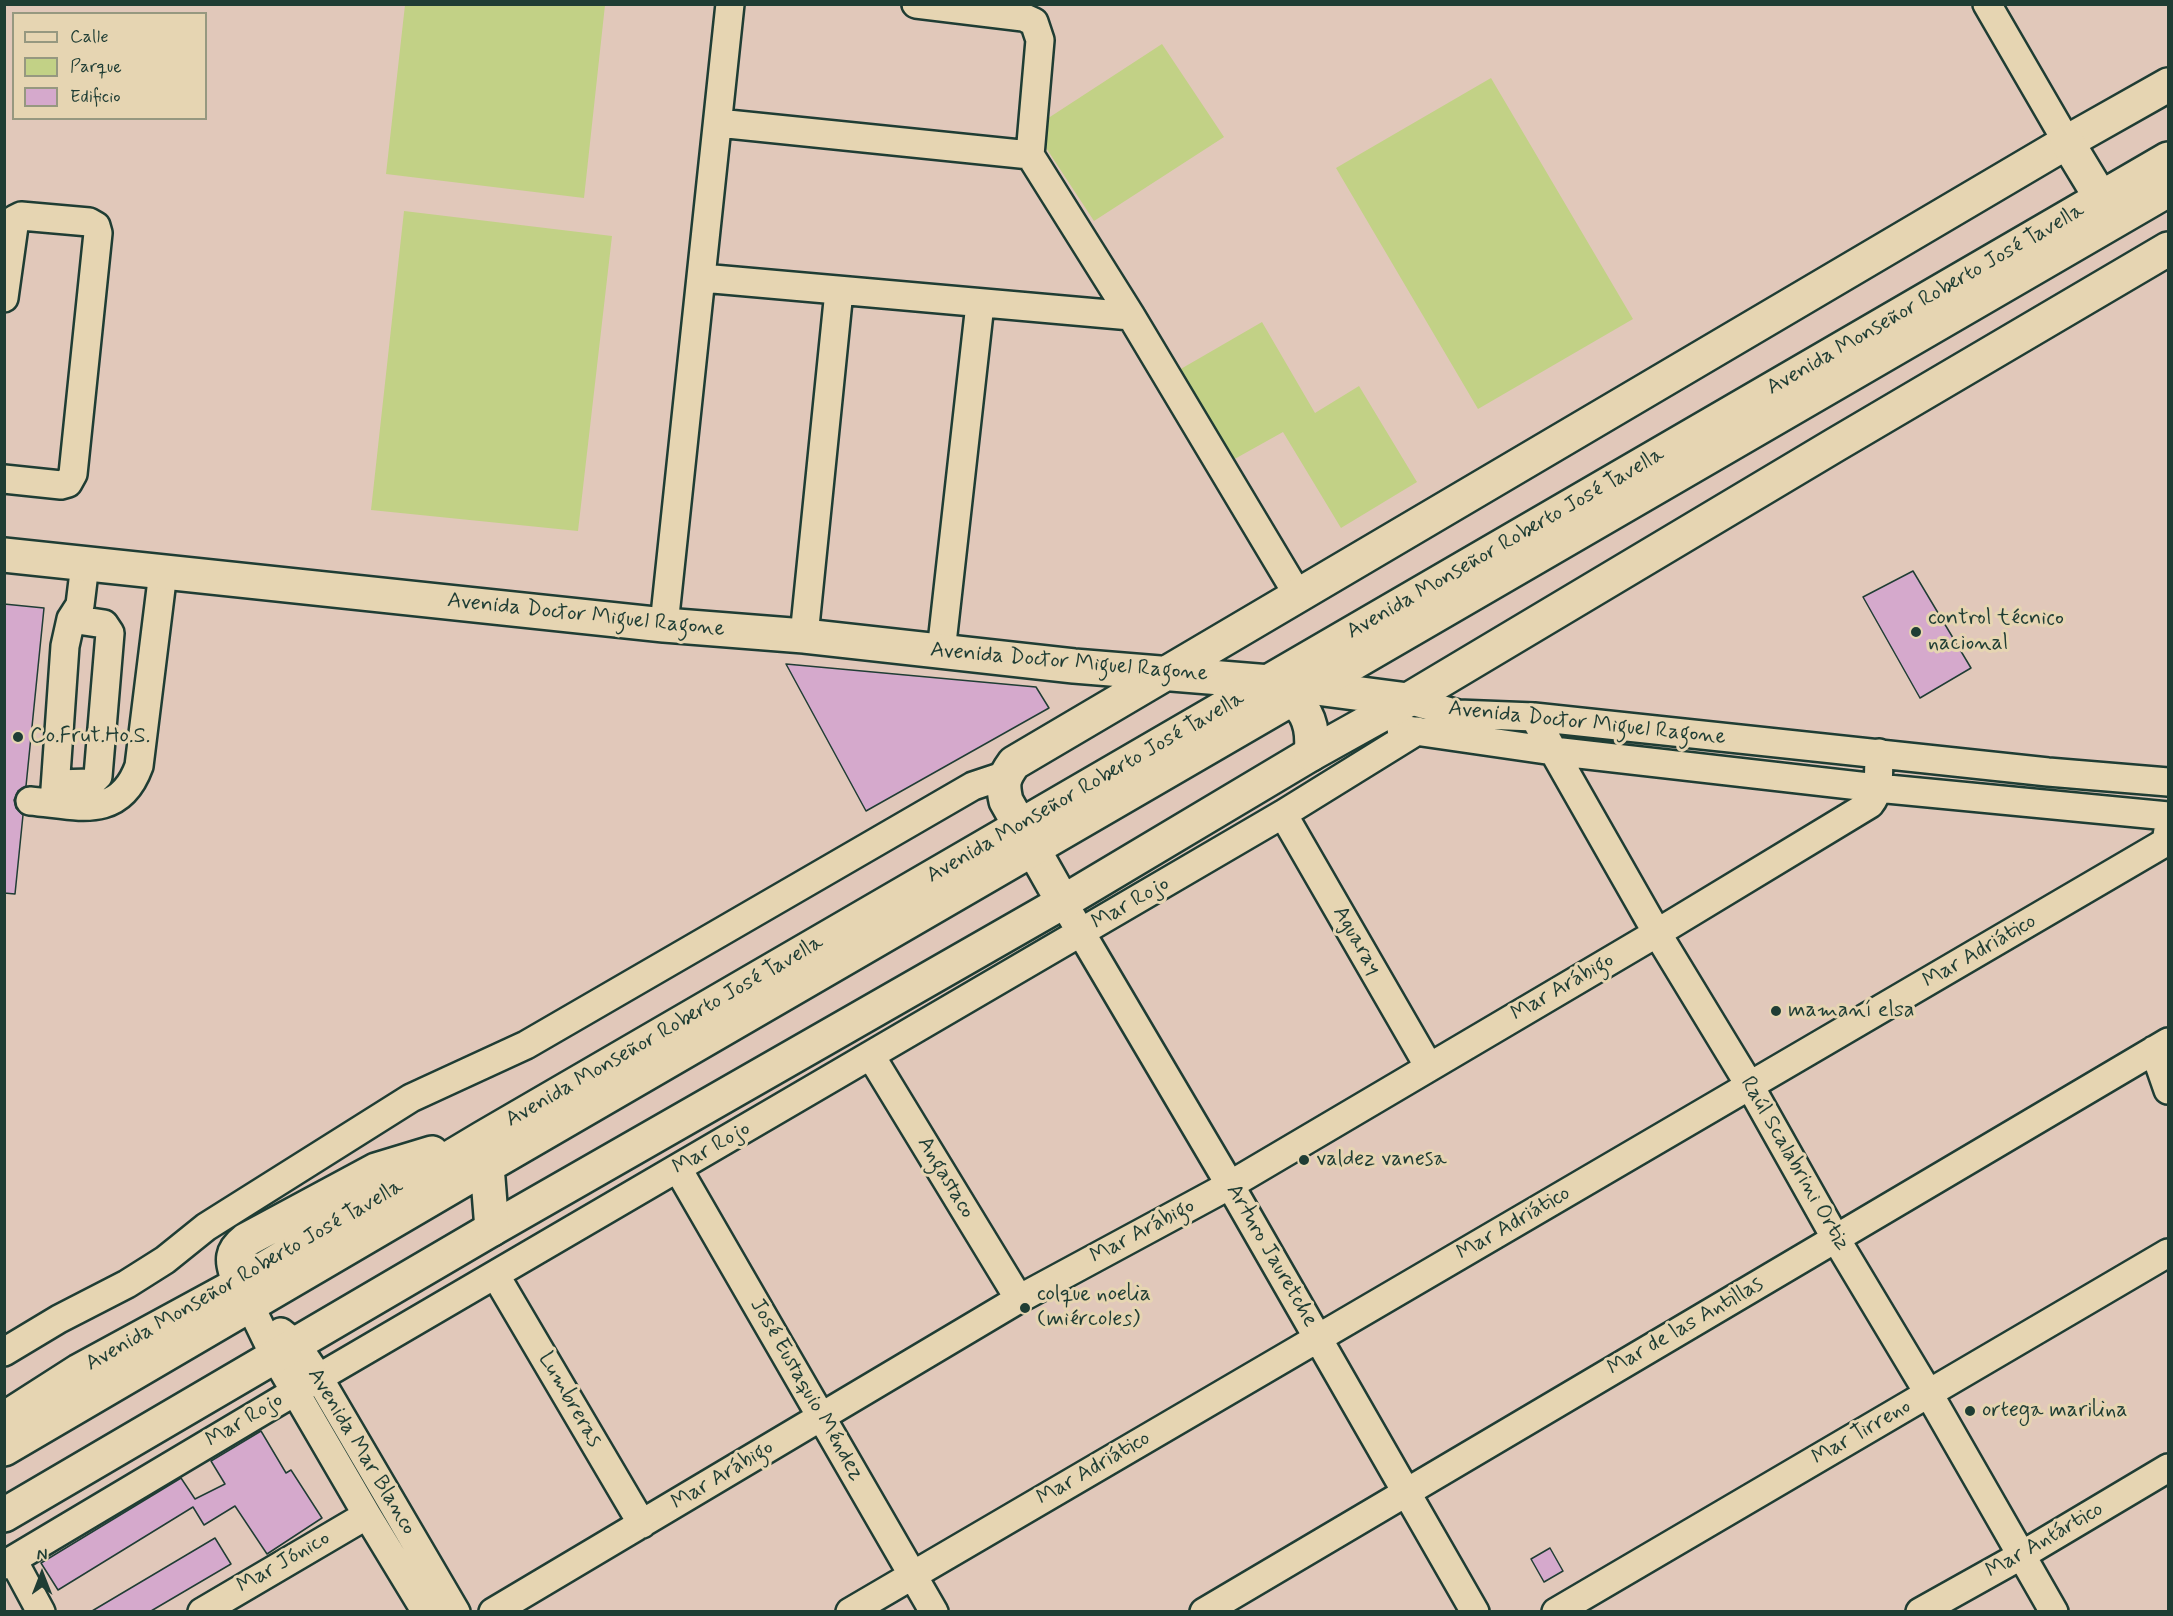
<!DOCTYPE html>
<meta charset="utf-8">
<style>
body{margin:0}
#map{position:relative;width:2173px;height:1616px;overflow:hidden;background:#e1c8ba;font-family:Mynerve,sans-serif}
canvas{display:block}
.frame{position:absolute;inset:0;border:6px solid #1f3d34;pointer-events:none}
.legend{position:absolute;left:12px;top:12px;width:195px;height:108px;box-sizing:border-box;background:#e6d5b2;border:2px solid #969880;margin:0;padding:8px 10px;list-style:none;font-size:18px;color:#1f3d34}
.legend li{display:flex;align-items:center;gap:12px;height:30px}
.legend b{width:30px;border:2px solid #969880}
.north{position:absolute;left:12px;top:1544px;width:60px;height:60px;-webkit-text-stroke:4px #e6d5b2;paint-order:stroke;rotate:0deg;font-size:16px;font-weight:700;line-height:24px;text-align:center;color:#1f3d34}
.north::after{content:'';display:block;margin:auto;width:21px;height:27px;background:#1f3d34;clip-path:polygon(50% 0,100% 100%,50% 72%,0 100%)}
</style>
<div id="map">
<canvas width="2173" height="1616"></canvas>
<div class="frame"></div>
<ul class="legend">
<li><b style="height:8px;background:#e6d5b2"></b>Calle</li>
<li><b style="height:16px;background:#c2d186"></b>Parque</li>
<li><b style="height:16px;background:#d5a9cc"></b>Edificio</li>
</ul>
<div class="north">N</div>
</div>
<script>
const c = document.querySelector('canvas').getContext('2d');
c.lineJoin = 'round';
function fill(path, color) {
  c.fillStyle = color;
  c.fill(path, 'evenodd');
}
function strokePath(path, color, width, dash) {
  c.strokeStyle = color;
  c.lineWidth = width;
  c.lineCap = dash ? 'butt' : 'round';
  c.setLineDash(dash || []);
  c.stroke(path);
}
function write(font, color, halo, rows, align = 'center') {
  c.font = font + ' Mynerve,sans-serif';
  c.lineWidth = 6;
  c.setLineDash([]);
  c.textBaseline = 'middle';
  c.strokeStyle = halo;
  c.fillStyle = color;
  for (const [text, x, y, turn = 0] of rows) {
    c.save();
    c.translate(x, y);
    c.rotate((+turn || 0) * Math.PI / 180);
    c.textAlign = isNaN(turn) ? turn : align;
    if (halo) c.strokeText(text, 0, 0);
    c.fillText(text, 0, 0);
    c.restore();
  }
}
const green = new Path2D(`
 M405 5H605L584 198 386 174Z
 M1162 44 1224 137 1094 221 1033 128Z
 M1491 78 1633 319 1478 409 1336 168Z
 M404 211 612 236 578 531 371 510Z
 M1262 322 1315 413 1359 386 1417 482 1341 528 1283 432 1231 461 1179 370Z`);
const building = new Path2D(`
 M1913 571 1971 668 1920 698 1863 597Z
 M4 604 44 608 26 786 18 791 14 800 16 808 23 815 15 894 4 893Z
 M786 664 1036 687 1049 708 866 811Z
 M261 1431 286 1473 291 1470 322 1518 267 1554 235 1506 204 1525 193 1507 58 1590 41 1563 181 1478 195 1499 225 1484 211 1461Z
 M215 1538 231 1564 151 1611H92Z
 M1550 1548 1563 1571 1544 1582 1531 1559Z`);
const minor = new Path2D(`
 M916 4 1023 17 1034 22 1040 40 1030 155 1131 316 1298 595
 M1987 4 2067 142
 M718 123 1030 155
 M702 278 1131 316
 M4 298 15 219 21 216 89 222 96 226 98 233 73 474 68 483 61 485 4 479
 M664 625 730 4
 M804 636 839 291
 M941 652 980 304
 M1408 700 1458 714 1534 717 2048 772 2168 782
 M1534 717 1657 933 1750 1086 1836 1239 1929 1394 2054 1612
 M1401 729 1553 751 1877 788 2168 816
 M56 784 91 783 98 776 110 633 104 624 71 619
 M30 801C77 805 119 821 139 766L163 572
 M54 803 65 646 71 619 80 605 85 564
 M1283 814 1429 1067
 M1063 902 1230 1185 1475 1612
 M2154 1050 2168 1090
 M871 1056 1019 1299
 M678 1169 934 1612
 M496 1276 642 1524
 M241 1287 275 1357 367 1515 426 1612
 M281 1332 296 1344 319 1378 456 1612
 M4 1352 59 1319 127 1284 165 1260 206 1227 411 1098 526 1045 973 786 1006 775
 M13 1560 41 1612
 M4 1565 296 1391 1283 814 1417 731
 M202 1612 367 1515
 M493 1612 1019 1299 1230 1185 1657 933 1870 804C1881 791 1878 770 1879 753
 M850 1612 2166 842 2168 830
 M1204 1612 2168 1042
 M1556 1612 2168 1253
 M1920 1612 2022 1555 2168 1468`);
const major = new Path2D(`
 M4 555 664 625 804 636 1074 666 1270 682 1408 700
 M1063 902 1006 801C1002 783 1003 778 1014 763L2067 142 2168 85
 M4 1515 492 1229 1063 902 1311 754 1408 700 1835 445 2168 249`);
const highway = new Path2D(`
 M2067 142 2101 198
 M1277 686C1304 705 1315 720 1311 754
 M487 1166 492 1229
 M239 1284C234 1263 227 1255 246 1240L376 1170 432 1153
 M4 1419 79 1371 239 1284 483 1138 2168 159
 M4 1449 487 1166 2168 190`);
const markers = [
 [1916,632,6,"#1f3d34"],
 [18,737,6,"#1f3d34"],
 [1776,1011,6,"#1f3d34"],
 [1304,1160,6,"#1f3d34"],
 [1025,1308,6,"#1f3d34"],
 [1970,1411,6,"#1f3d34"]
];
const streetNames = [
 ["Avenida Monseñor Roberto José Tavella",1926,300,-30],
 ["Avenida Monseñor Roberto José Tavella",1506,544,-30],
 ["Avenida Doctor Miguel Ragone",586,616,6],
 ["Avenida Doctor Miguel Ragone",1069,663,5],
 ["Avenida Doctor Miguel Ragone",1587,724,6],
 ["Avenida Monseñor Roberto José Tavella",1086,788,-30],
 ["Mar Rojo",1131,904,-30],
 ["Aguaray",1356,941,60],
 ["Mar Adriático",1980,952,-30],
 ["Mar Arábigo",1563,988,-30],
 ["Avenida Monseñor Roberto José Tavella",665,1032,-30],
 ["Mar Rojo",712,1149,-30],
 ["Raúl Scalabrini Ortiz",1794,1164,60],
 ["Angastaco",945,1178,59],
 ["Mar Adriático",1514,1224,-30],
 ["Mar Arábigo",1143,1232,-28],
 ["Arturo Jauretche",1271,1256,60],
 ["Avenida Monseñor Roberto José Tavella",245,1276,-30],
 ["Mar de las Antillas",1686,1327,-30],
 ["José Eustaquio Méndez",806,1390,60],
 ["Lumbreras",569,1400,60],
 ["Mar Rojo",245,1421,-31],
 ["Mar Tirreno",1862,1433,-30],
 ["Avenida Mar Blanco",361,1452,59],
 ["Mar Adriático",1094,1469,-30],
 ["Mar Arábigo",723,1476,-31],
 ["Mar Antártico",2045,1541,-30],
 ["Mar Jónico",284,1563,-30]
];
const poiNames = [
 ["control técnico",1928,619],
 ["nacional",1928,644],
 ["Co.Frut.Ho.S.",30,737],
 ["mamaní elsa",1788,1011],
 ["valdez vanesa",1316,1160],
 ["colque noelia",1037,1295],
 ["(miércoles)",1037,1320],
 ["ortega marilina",1982,1411]
];
fill(green, '#c2d186');
fill(building, '#d5a9cc');
strokePath(building, '#1f3d34', 1.5);
strokePath(minor, '#1f3d34', 32);
strokePath(major, '#1f3d34', 38);
strokePath(highway, '#1f3d34', 38);
strokePath(minor, '#e6d5b2', 27);
strokePath(major, '#e6d5b2', 33);
strokePath(highway, '#e6d5b2', 33);
for (const [x, y, r, color] of markers) {
  const dot = new Path2D();
  dot.arc(x, y, r, 0, 2 * Math.PI);
  c.fillStyle = color;
  c.fill(dot);
  strokePath(dot, '#e6d5b2', 2);
}
write('22px', '#1f3d34', '#e6d5b2', streetNames);
write('22px', '#1f3d34', '#e6d5b2', poiNames, 'left');
</script>
